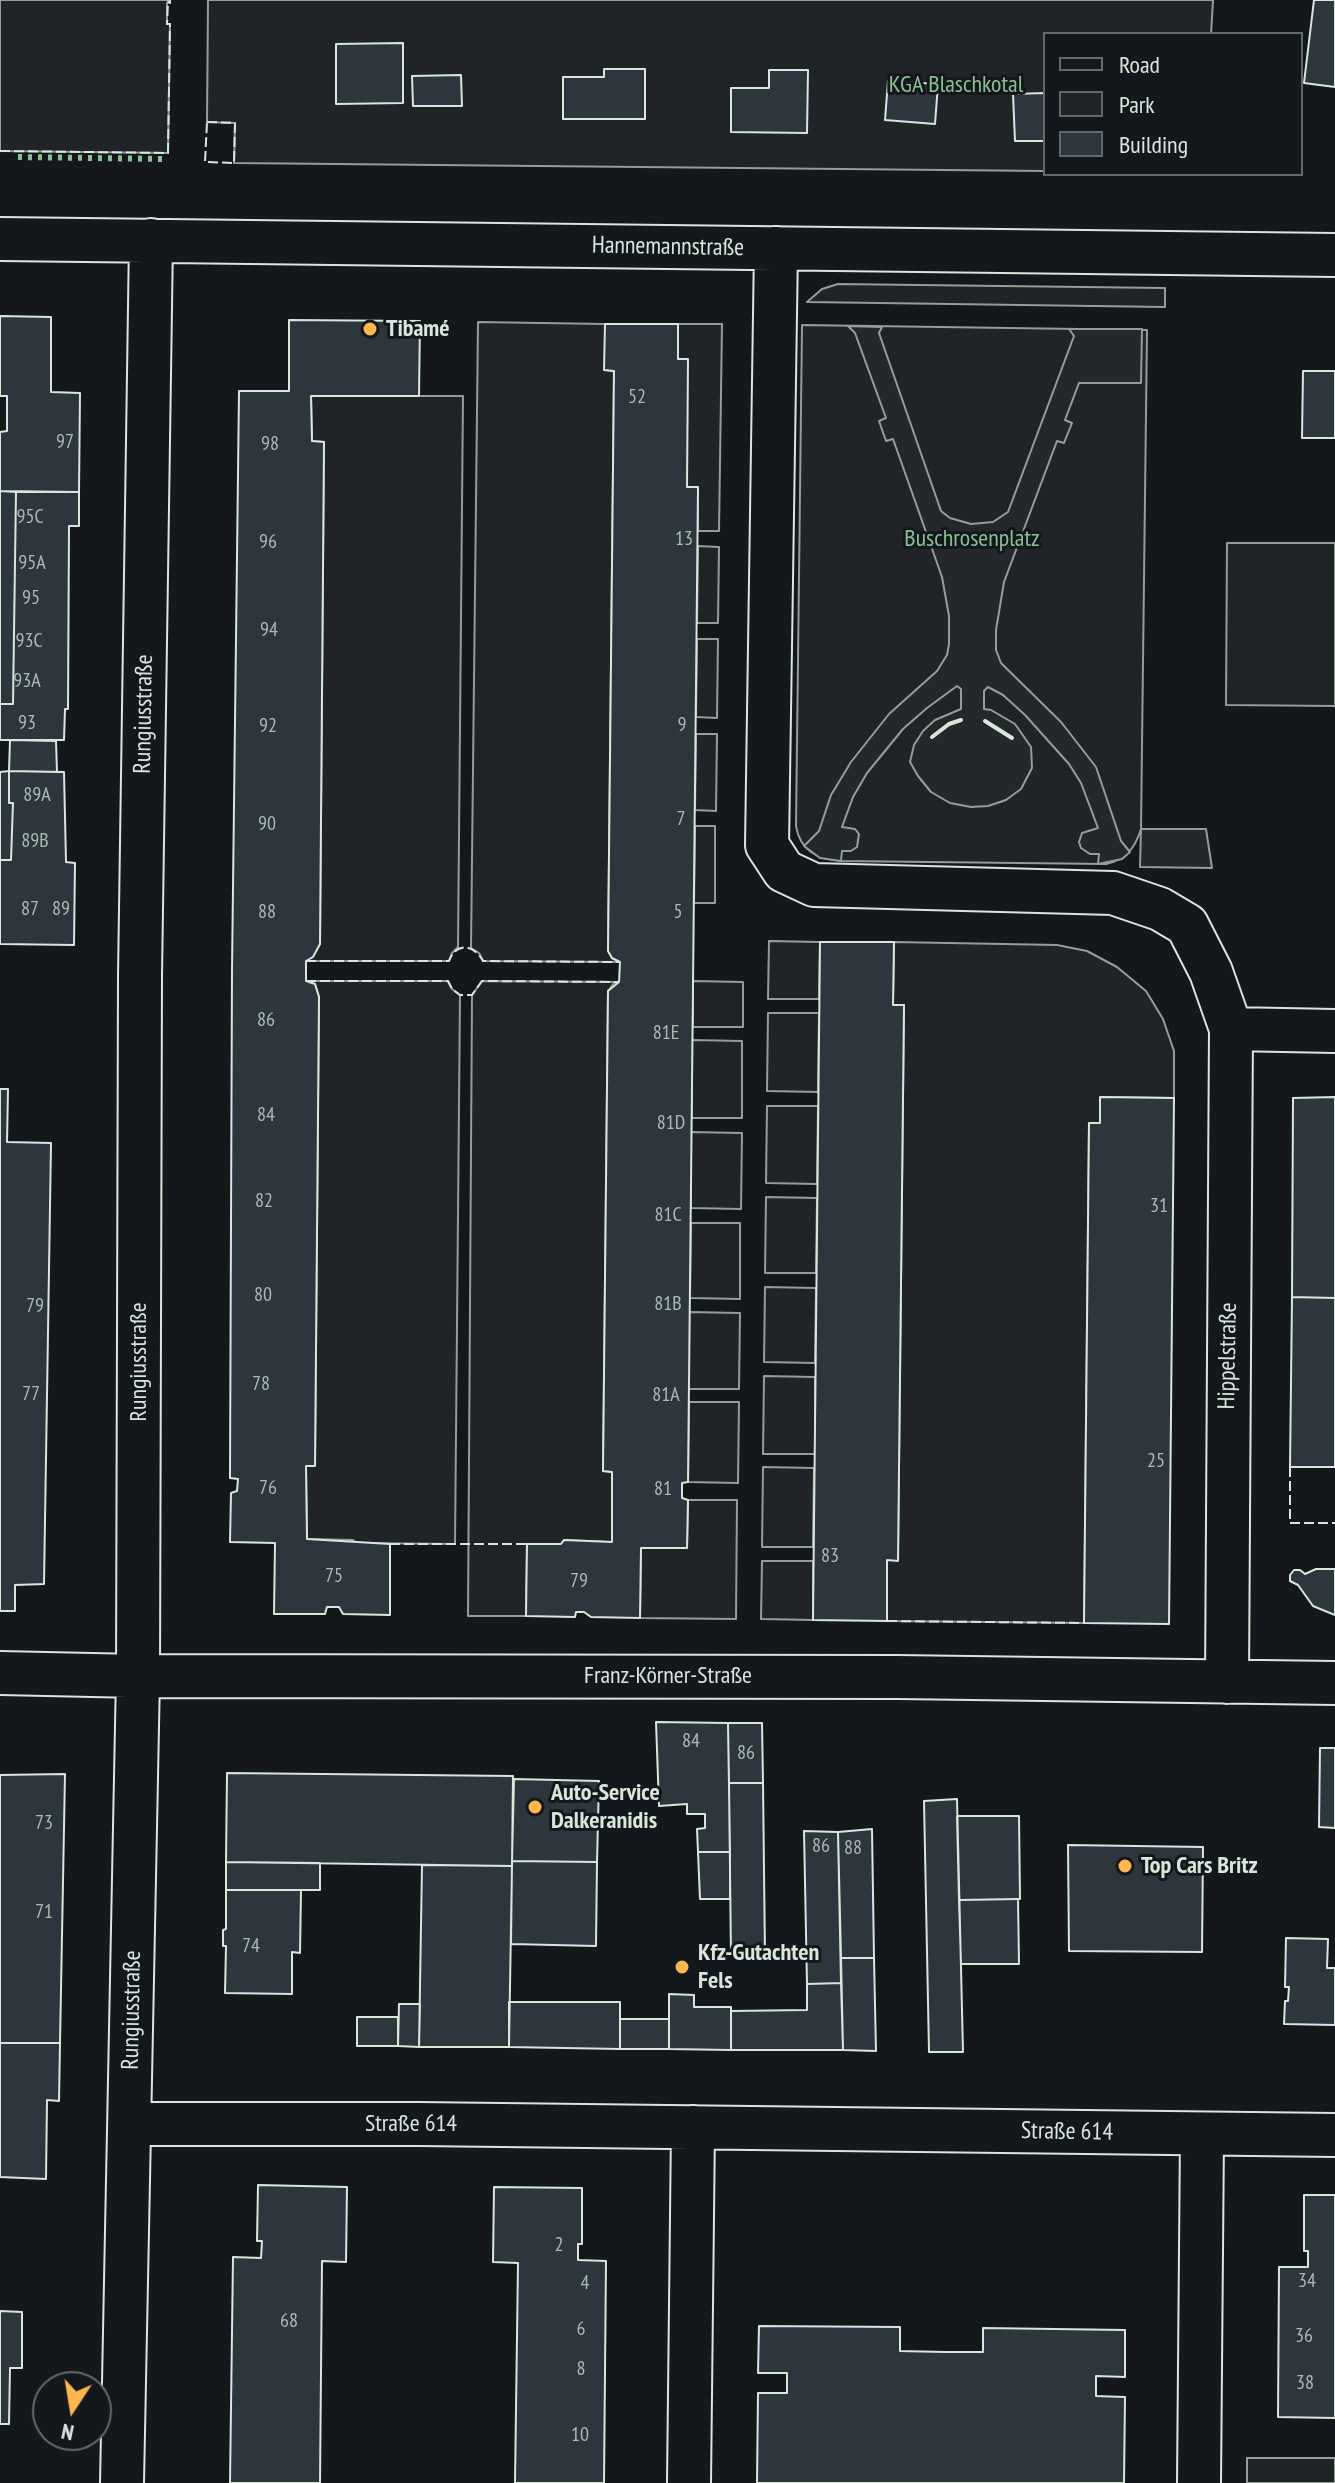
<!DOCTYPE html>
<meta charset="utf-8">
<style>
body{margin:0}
#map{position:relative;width:1335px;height:2483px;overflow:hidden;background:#14181c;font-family:"PT Sans Narrow",sans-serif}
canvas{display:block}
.legend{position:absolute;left:1043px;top:32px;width:260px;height:144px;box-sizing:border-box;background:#14181c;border:2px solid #626a69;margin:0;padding:10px 14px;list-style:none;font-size:24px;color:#d8e6dc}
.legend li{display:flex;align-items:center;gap:16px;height:40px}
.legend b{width:40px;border:2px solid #626a69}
.north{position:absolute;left:32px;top:2371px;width:80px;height:80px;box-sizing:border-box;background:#14181c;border:2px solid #626a69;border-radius:50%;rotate:192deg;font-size:22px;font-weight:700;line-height:32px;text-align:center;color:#d8e6dc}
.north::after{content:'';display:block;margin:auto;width:28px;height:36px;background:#ffb74d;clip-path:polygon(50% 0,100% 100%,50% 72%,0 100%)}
</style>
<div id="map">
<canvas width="1335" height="2483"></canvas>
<ul class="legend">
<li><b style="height:10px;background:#14181c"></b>Road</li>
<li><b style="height:22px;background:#202428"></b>Park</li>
<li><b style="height:22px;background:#2c363c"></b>Building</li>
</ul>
<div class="north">N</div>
</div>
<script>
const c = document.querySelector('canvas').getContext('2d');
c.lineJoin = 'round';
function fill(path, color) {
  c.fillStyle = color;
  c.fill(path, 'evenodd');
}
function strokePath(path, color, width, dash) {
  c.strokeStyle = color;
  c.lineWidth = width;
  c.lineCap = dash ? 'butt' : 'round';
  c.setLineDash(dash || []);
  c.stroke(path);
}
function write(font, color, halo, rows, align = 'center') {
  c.font = font + ' "PT Sans Narrow",sans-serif';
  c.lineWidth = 6;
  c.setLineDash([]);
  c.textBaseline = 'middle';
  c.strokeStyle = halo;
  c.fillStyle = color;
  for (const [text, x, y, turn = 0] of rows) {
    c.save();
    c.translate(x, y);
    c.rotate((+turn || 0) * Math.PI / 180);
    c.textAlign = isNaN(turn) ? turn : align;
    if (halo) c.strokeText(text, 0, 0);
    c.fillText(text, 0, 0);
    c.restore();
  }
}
const green = new Path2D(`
 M0 0H170L167 3V24H170L168 153 0 151Z
 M208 0H1213L1211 34H1045V171L234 163 235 123 207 122Z
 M838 284 1165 288V307L807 302 822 289Z
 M478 322 605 324V370L614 371 608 950 612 958 620 962 483 961 479 953 471 948Z
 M678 324H722L719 531H698V488L687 487V359H678Z
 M802 325 1147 330 1141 829C1135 848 1126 860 1106 864L841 861C818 859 800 851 796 826Z
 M311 396H463L458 947 452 953 449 961H306L313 956 320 944 324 442 312 441Z
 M1227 543H1335V706L1226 705Z
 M698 546 719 547 718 623H697Z
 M697 639H718L717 718 696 717Z
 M696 734H717L716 811 695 810Z
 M695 826H715V903H694Z
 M769 941 820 942 819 999H768Z
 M894 942 1057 945 1087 951 1117 967 1146 991 1163 1019 1174 1051V1098L1101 1097 1100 1123 1089 1124 1084 1623 887 1621V1560H898L904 1005H893Z
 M306 981H448L452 989 460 995 455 1544 356 1543 353 1540 307 1539 306 1466 315 1465 319 997 315 984Z
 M482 981 619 982 614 983 608 991 603 1471 612 1472V1542L564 1540 561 1544H527L526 1616H468L472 995Z
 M693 981 743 982V1027H693Z
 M768 1013H819L818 1092 767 1091Z
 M692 1040 742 1041V1118H692Z
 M767 1106H818L817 1184 766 1183Z
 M691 1132 742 1133 741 1209 691 1208Z
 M766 1197 817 1198 816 1273H765Z
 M691 1223H740V1299L690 1298Z
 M765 1287 816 1288 815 1363 764 1362Z
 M689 1312 740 1313 739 1389H689Z
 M764 1376 815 1377V1454H763Z
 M689 1402H739L738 1483 688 1482Z
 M763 1467 814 1468 813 1547H762Z
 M688 1500H737L736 1619 640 1618 641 1548H687Z
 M762 1561H813V1620L761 1619Z
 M1247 2458H1335V2483H1247Z`);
const parking = new Path2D(`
 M848 326 882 327 879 333 941 511 950 518 971 524 993 522 1008 512 1074 336 1069 329H1142L1141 383H1079L1065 420 1072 423 1064 443 1057 441 1004 582 996 630V650L1001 663 1061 722 1096 767 1121 841 1130 852 1122 859 1098 864 1099 854H1090L1081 848 1079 842 1082 833 1098 828 1081 783 1069 764 1025 715 1003 695 988 687 984 691V709L991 710 1015 724 1031 747 1032 768 1021 789 1006 800 988 806 971 807 950 803 931 792 918 776 910 762 914 745 923 731 935 720 961 709V689L957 686 927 708 903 729 867 773 853 797 842 827 855 829 859 834 857 847 851 851H842L841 861 820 858 804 846 819 831 831 795 851 762 889 714 937 671 947 655 949 644V616L942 577 893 439 886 441 879 421 886 418 859 344 855 333Z
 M1141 829H1206L1212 868 1140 867Z`);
const building = new Path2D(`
 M1314 0H1335V87L1304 83Z
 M403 43V103L336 104V44Z
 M604 69H645V119H563V77H604Z
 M769 70H808L807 133 731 132V88H769Z
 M461 75 462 106H413L412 76Z
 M888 81 938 84 935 124 885 120Z
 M1045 93V141H1015L1013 94Z
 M0 316 51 317V392L80 393 79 492 0 491V432L7 431V396H0Z
 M289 320 420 321 419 396H311L312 441 324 442 320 944 313 957 306 961V981L315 984 319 997 315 1466H306L307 1539 390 1544V1615L343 1614 339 1607H327L325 1614H274L275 1543 230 1542 231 1493 237 1491 238 1479 230 1478 232 970 239 391H289Z
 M605 324H678V359H688L687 487H698L688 1482 682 1483V1498L688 1500 687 1548H641L640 1618 591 1617 584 1612H576L575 1617 526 1616 527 1544H561L564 1540 612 1542V1472L603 1471 608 991 619 982 620 962 612 958 608 951 614 371 604 370Z
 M1303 371H1335V438H1302Z
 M0 491 16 492 13 704H0Z
 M16 492H79V526H69L68 709H65L64 740H0V704H13Z
 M10 740 56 741 57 772 9 771Z
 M9 771 64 772 66 862 75 863 74 945 0 944V860H11L13 803H9Z
 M9 771V803H13L11 860H0V772Z
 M820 942H894L893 1005H904L898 1561 887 1560V1621L813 1620Z
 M0 1089H8L7 1142 51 1143 44 1584 15 1585V1611H0Z
 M1100 1097 1174 1098 1169 1624 1084 1623 1089 1123H1100Z
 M1335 1097V1298L1292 1297 1293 1098Z
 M1292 1297 1335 1298V1467H1290Z
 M1316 1569H1335V1615L1313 1606 1298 1585 1290 1581V1575L1294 1570H1300L1305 1574Z
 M656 1722 728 1723 730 1852H698L697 1829 705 1828V1814H687V1804L659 1806Z
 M728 1723H762L763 1783H729Z
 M1320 1748H1335V1828L1319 1827Z
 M227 1773 513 1776 512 1866 226 1862Z
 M65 1774 60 2043H0V1775Z
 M514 1779 599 1781 597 1862 512 1861Z
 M729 1783H763L765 1956 731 1957Z
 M957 1799 963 2052H929L924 1801Z
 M957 1816H1019L1020 1899 959 1900Z
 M872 1829 874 1958H841L838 1832Z
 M804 1831 838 1832 841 1983 807 1984Z
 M1068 1845 1203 1847 1202 1952 1069 1951Z
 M698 1852H730V1899H700Z
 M512 1861 597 1862 596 1946 511 1944Z
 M226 1862 320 1863V1890H226Z
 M422 1865 512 1866 509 2047H419Z
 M226 1890H301L300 1953 292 1952V1994L225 1993 226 1946H223V1930L226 1929Z
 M1018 1899 1019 1964H961L959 1900Z
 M1286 1938 1328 1939 1327 1968H1335V2025L1284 2024 1285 2001H1288L1289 1987H1285Z
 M841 1958H874L876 2051 843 2050Z
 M841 1983 843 2050H731V2011L807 2010V1984Z
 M669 1994 694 1995V2007H731V2050L669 2049Z
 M509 2002H620V2049L509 2047Z
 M399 2004H420L419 2047 398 2046Z
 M357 2017H398V2046H357Z
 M620 2019H669V2049H620Z
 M0 2043H60L59 2101 47 2100 46 2179 0 2177Z
 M258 2185 347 2187 346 2262 322 2261 320 2483H230L233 2257 261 2258 262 2241H257Z
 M494 2187 582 2188V2244H578V2260L606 2261 604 2483H515L518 2263 493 2262Z
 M1304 2195H1335V2418L1278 2417 1279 2267H1308V2251H1304Z
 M0 2311 22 2312V2368H10L9 2424H0Z
 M759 2326 900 2327V2351L945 2352H983V2328L1125 2330V2377L1096 2376V2396L1125 2397 1124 2483H757L758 2393H787V2373H758Z`);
const minor = new Path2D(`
 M0 239 1335 255
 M776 248 767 845 784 871 814 885 1113 893 1160 909 1187 925 1211 972 1231 1029 1227 1682
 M1231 1029 1335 1031
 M0 1673 138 1676 898 1677 1335 1683
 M130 2124H418L1335 2135
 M122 2483 138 1676 140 976 151 240
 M689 2483 693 2127
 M1199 2483 1202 2134`);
const hedge = new Path2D(`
 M18 157 166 159`);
const fence = new Path2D(`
 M207 122 235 123 234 163 205 162Z
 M0 151 168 153 170 24H167L168 2 170 3V0
 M306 961H449C456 942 474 944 483 961L619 962
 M306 981H448L452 989 460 995H472L482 981 619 982
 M1290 1467V1523H1335
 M390 1544H527
 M887 1621 1084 1623`);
const wall = new Path2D(`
 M985 721 1012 738
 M932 737 949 724 961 720`);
const markers = [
 [370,329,8,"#ffb74d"],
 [535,1807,8,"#ffb74d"],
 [1125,1866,8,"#ffb74d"],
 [682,1967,8,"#ffb74d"]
];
const numberNames = [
 ["52",637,397],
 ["97",65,442],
 ["98",270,444],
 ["95C",30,517],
 ["13",684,539],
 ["96",268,542],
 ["95A",32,563],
 ["95",31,598],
 ["94",269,630],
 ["93C",29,641],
 ["93A",27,681],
 ["93",27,723],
 ["9",682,725],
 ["92",268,726],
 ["89A",37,795],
 ["7",681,819],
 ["90",267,824],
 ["89B",35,841],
 ["87",30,909],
 ["89",61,909],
 ["88",267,912],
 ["5",678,912],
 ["86",266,1020],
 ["81E",666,1033],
 ["84",266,1115],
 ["81D",671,1123],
 ["82",264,1201],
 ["31",1159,1206],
 ["81C",668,1215],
 ["80",263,1295],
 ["81B",668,1304],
 ["79",35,1306],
 ["78",261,1384],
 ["77",31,1394],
 ["81A",666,1395],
 ["25",1156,1461],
 ["76",268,1488],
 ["81",663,1489],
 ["83",830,1556],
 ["75",334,1576],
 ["79",579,1581],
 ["84",691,1741],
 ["86",746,1753],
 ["73",44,1823],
 ["86",821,1846],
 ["88",853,1848],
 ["71",44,1912],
 ["74",251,1946],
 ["2",559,2245],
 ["34",1307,2281],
 ["4",585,2283],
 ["68",289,2321],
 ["6",581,2329],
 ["36",1304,2336],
 ["8",581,2369],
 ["38",1305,2383],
 ["10",580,2435]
];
const parkNames = [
 ["KGA Blaschkotal",956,85],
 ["Buschrosenplatz",972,539]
];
const streetNames = [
 ["Hannemannstraße",668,247,1],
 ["Rungiusstraße",144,714,-89],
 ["Hippelstraße",1228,1356,-89],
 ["Rungiusstraße",139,1362,-90],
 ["Franz-Körner-Straße",668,1676],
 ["Rungiusstraße",132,2010,-89],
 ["Straße 614",411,2124],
 ["Straße 614",1067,2132,1]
];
const poiNames = [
 ["Tibamé",386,329],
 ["Auto-Service",551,1793],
 ["Dalkeranidis",551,1821],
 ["Top Cars Britz",1141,1866],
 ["Kfz-Gutachten",698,1953],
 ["Fels",698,1981]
];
fill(green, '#202428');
strokePath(green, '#939e99', 2);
fill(parking, '#24282b');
strokePath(parking, '#939e99', 2);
fill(building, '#2c363c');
strokePath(building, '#d8e6dc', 2);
strokePath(minor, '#d8e6dc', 46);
strokePath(minor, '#14181c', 42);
strokePath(hedge, '#8ac095', 6, [4, 6]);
strokePath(fence, '#d8e6dc', 2, [10, 4]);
strokePath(wall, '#d8e6dc', 4);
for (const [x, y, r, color] of markers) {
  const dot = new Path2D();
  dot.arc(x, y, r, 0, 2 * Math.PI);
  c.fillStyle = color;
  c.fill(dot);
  strokePath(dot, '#14181c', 3);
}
write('20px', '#adbab4', null, numberNames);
write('24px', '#8ac095', '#14181c', parkNames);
write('24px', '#d8e6dc', '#14181c', streetNames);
write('bold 24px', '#d8e6dc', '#14181c', poiNames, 'left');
</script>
